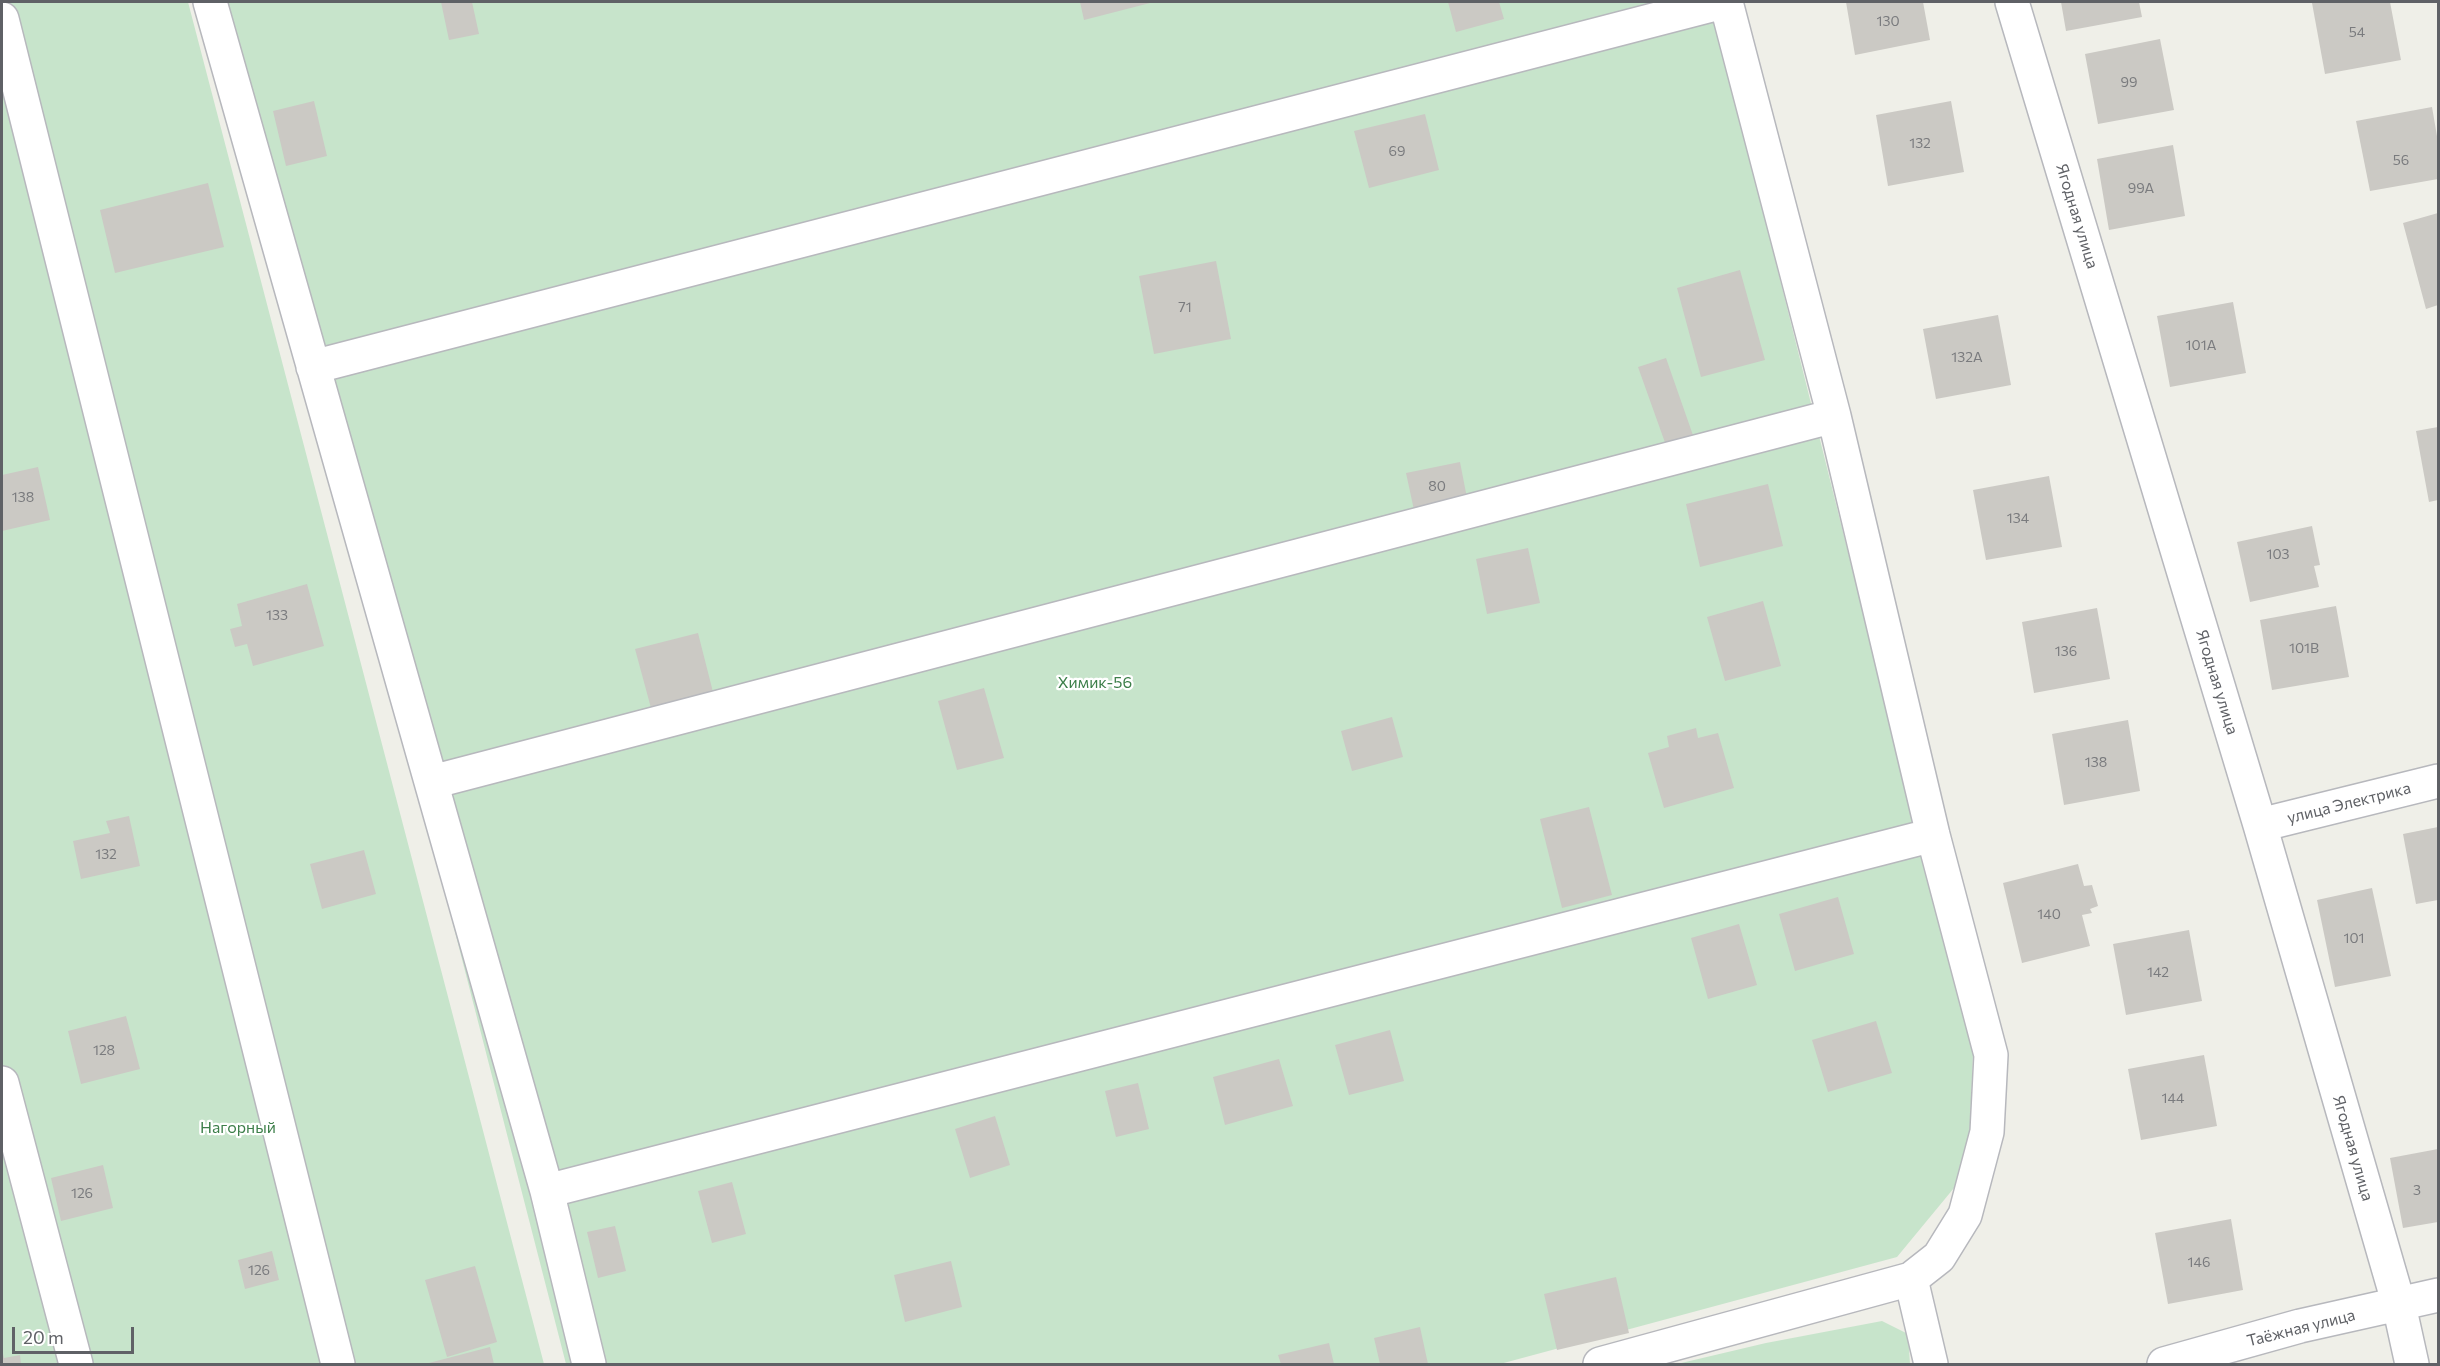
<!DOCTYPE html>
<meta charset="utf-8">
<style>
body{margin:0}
#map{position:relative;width:2440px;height:1366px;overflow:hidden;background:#efefe8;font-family:Commissioner,sans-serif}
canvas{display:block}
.frame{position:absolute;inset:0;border:3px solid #5f6166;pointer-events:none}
.scale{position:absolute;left:12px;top:1327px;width:122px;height:27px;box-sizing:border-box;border:3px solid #5f6166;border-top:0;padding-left:8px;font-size:18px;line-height:21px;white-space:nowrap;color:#5f6166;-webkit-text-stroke:4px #fff;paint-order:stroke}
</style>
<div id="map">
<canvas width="2440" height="1366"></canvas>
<div class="frame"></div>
<div class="scale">20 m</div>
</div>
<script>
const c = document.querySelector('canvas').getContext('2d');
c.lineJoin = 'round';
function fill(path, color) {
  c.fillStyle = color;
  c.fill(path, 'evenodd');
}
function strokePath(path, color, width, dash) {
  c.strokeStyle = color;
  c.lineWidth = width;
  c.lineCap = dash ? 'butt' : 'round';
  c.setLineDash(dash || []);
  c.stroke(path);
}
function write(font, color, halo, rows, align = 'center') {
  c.font = font + ' Commissioner,sans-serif';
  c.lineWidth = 4.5;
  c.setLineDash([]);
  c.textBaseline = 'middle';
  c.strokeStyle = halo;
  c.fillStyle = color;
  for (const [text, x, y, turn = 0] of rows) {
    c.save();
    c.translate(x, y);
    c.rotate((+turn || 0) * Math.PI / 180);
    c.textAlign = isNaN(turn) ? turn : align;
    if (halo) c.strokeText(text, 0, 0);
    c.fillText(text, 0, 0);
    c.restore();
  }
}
const green = new Path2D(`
 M2 2H188L544 1364H2Z
 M216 2H1711L1973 1054 1968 1171 1897 1257 1500 1364H566Z
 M1882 1321 1908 1334 1910 1364H1677L1766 1343Z`);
const building = new Path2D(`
 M441 2H472L479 34 449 40Z
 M1080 2H1154L1084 20Z
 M1448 2H1499L1504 19 1456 32Z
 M1846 2H1923L1930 40 1855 55Z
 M2061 2H2139L2142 17 2066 31Z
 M2321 2H2390L2401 60 2325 74 2312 3Z
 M2160 39 2174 110 2098 124 2085 54Z
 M314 101 327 156 286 166 273 111Z
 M1951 101 1964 172 1888 186 1876 115Z
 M2432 107 2438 142V179L2370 191 2356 121Z
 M1425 114 1439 170 1369 188 1354 131Z
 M2173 145 2185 216 2109 230 2097 159Z
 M208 183 224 247 115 273 100 210Z
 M2438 213V305L2426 309 2403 223Z
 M1216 261 1231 339 1154 354 1139 276Z
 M1740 270 1765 360 1701 377 1677 288Z
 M2233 302 2246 373 2170 387 2157 316Z
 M1998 315 2011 385 1936 399 1923 329Z
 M1666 358 1695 441 1668 451 1638 367Z
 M2438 427V500L2429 502 2416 431Z
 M1460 462 1467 498 1414 510 1406 473Z
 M38 467 50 520 2 531V475Z
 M2049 476 2062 547 1986 560 1973 490Z
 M1768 484 1783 546 1700 567 1686 504Z
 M2312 526 2320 565 2314 566 2319 587 2250 602 2237 542Z
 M1528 548 1540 603 1487 614 1476 559Z
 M307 584 324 646 253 666 247 644 235 647 230 629 242 626 237 604Z
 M1763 601 1781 666 1725 681 1707 617Z
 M2336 606 2349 677 2272 690 2260 620Z
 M2097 608 2110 679 2034 693 2022 622Z
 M698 633 713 692 651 708 635 649Z
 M984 688 1004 758 957 770 938 701Z
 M1392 717 1403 757 1352 771 1341 731Z
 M2128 720 2140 791 2064 805 2052 734Z
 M1696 728 1698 738 1718 733 1734 788 1664 808 1648 753 1669 747 1667 736Z
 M1589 807 1612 895 1562 908 1540 819Z
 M129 816 140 866 81 879 73 841 110 833 106 821Z
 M2438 827V900L2416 904 2403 834Z
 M364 850 376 894 322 909 310 864Z
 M2078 864 2084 886 2092 885 2098 906 2090 909 2092 913 2082 915 2090 946 2022 963 2003 883Z
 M2372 888 2391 976 2335 987 2317 900Z
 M1838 897 1854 954 1795 971 1779 914Z
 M1739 924 1757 985 1708 999 1691 938Z
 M2189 930 2202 1001 2126 1015 2113 944Z
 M126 1016 140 1069 81 1084 68 1031Z
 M1876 1021 1892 1073 1828 1092 1812 1040Z
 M1390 1030 1404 1081 1349 1095 1335 1045Z
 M2204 1055 2217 1126 2141 1140 2128 1069Z
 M1279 1059 1293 1106 1225 1125 1213 1077Z
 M1138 1083 1149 1129 1116 1137 1105 1091Z
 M995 1116 1010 1165 970 1178 955 1129Z
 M2438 1149V1222L2403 1228 2390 1158Z
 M103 1165 113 1208 61 1221 51 1178Z
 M732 1182 746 1234 712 1243 698 1191Z
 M2231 1219 2243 1290 2168 1304 2155 1233Z
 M615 1226 626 1271 598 1278 587 1232Z
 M272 1251 279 1280 245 1289 238 1260Z
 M951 1261 962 1307 905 1322 894 1275Z
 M475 1266 497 1342 447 1357 425 1280Z
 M1616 1277 1629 1333 1557 1350 1544 1294Z
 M1420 1327 1428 1364H1380L1374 1338Z
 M1329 1343 1334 1364H1281L1278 1355Z
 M490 1347 494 1364H425Z
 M2 1349 4 1358 20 1355 21 1364H2Z`);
const minor = new Path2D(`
 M210 2 547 1191 589 1364
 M1726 2 1834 416 1933 835 1991 1055 1987 1132 1965 1215 1939 1257 1911 1279 1931 1364
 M2012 2 2260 825 2399 1305 2412 1364
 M2 19 338 1364
 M313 367 1723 2
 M432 782 1834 416
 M2260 825 2438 781
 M2 1083 76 1364
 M547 1191 1933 835
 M1600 1364 1911 1279
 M2164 1364 2300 1326 2438 1295`);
const numberNames = [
 ["130",1888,21],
 ["54",2357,32],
 ["99",2129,82],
 ["132",1920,143],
 ["69",1397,151],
 ["56",2401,160],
 ["99А",2141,188],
 ["71",1185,307],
 ["101А",2201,345],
 ["132А",1967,357],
 ["80",1437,486],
 ["138",23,497],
 ["134",2018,518],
 ["103",2278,554],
 ["133",277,615],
 ["101В",2304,648],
 ["136",2066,651],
 ["138",2096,762],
 ["132",106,854],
 ["140",2049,914],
 ["101",2354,938],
 ["142",2158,972],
 ["128",104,1050],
 ["144",2173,1098],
 ["3",2417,1190],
 ["126",82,1193],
 ["146",2199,1262],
 ["126",259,1270]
];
const streetNames = [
 ["Ягодная улица",2077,216,73],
 ["Ягодная улица",2217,682,73],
 ["улица Электрика",2349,803,-14],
 ["Ягодная улица",2353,1148,74],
 ["Таёжная улица",2301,1328,-14]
];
const parkNames = [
 ["Химик-56",1095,683],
 ["Нагорный",238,1128]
];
fill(green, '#c7e4cb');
fill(building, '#cbc9c4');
strokePath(minor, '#b7b8bd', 36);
strokePath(minor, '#fff', 33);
write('14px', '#7a7b7e', null, numberNames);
write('16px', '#5f6166', '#fff', streetNames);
write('16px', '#3d7f4a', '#fff', parkNames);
</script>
